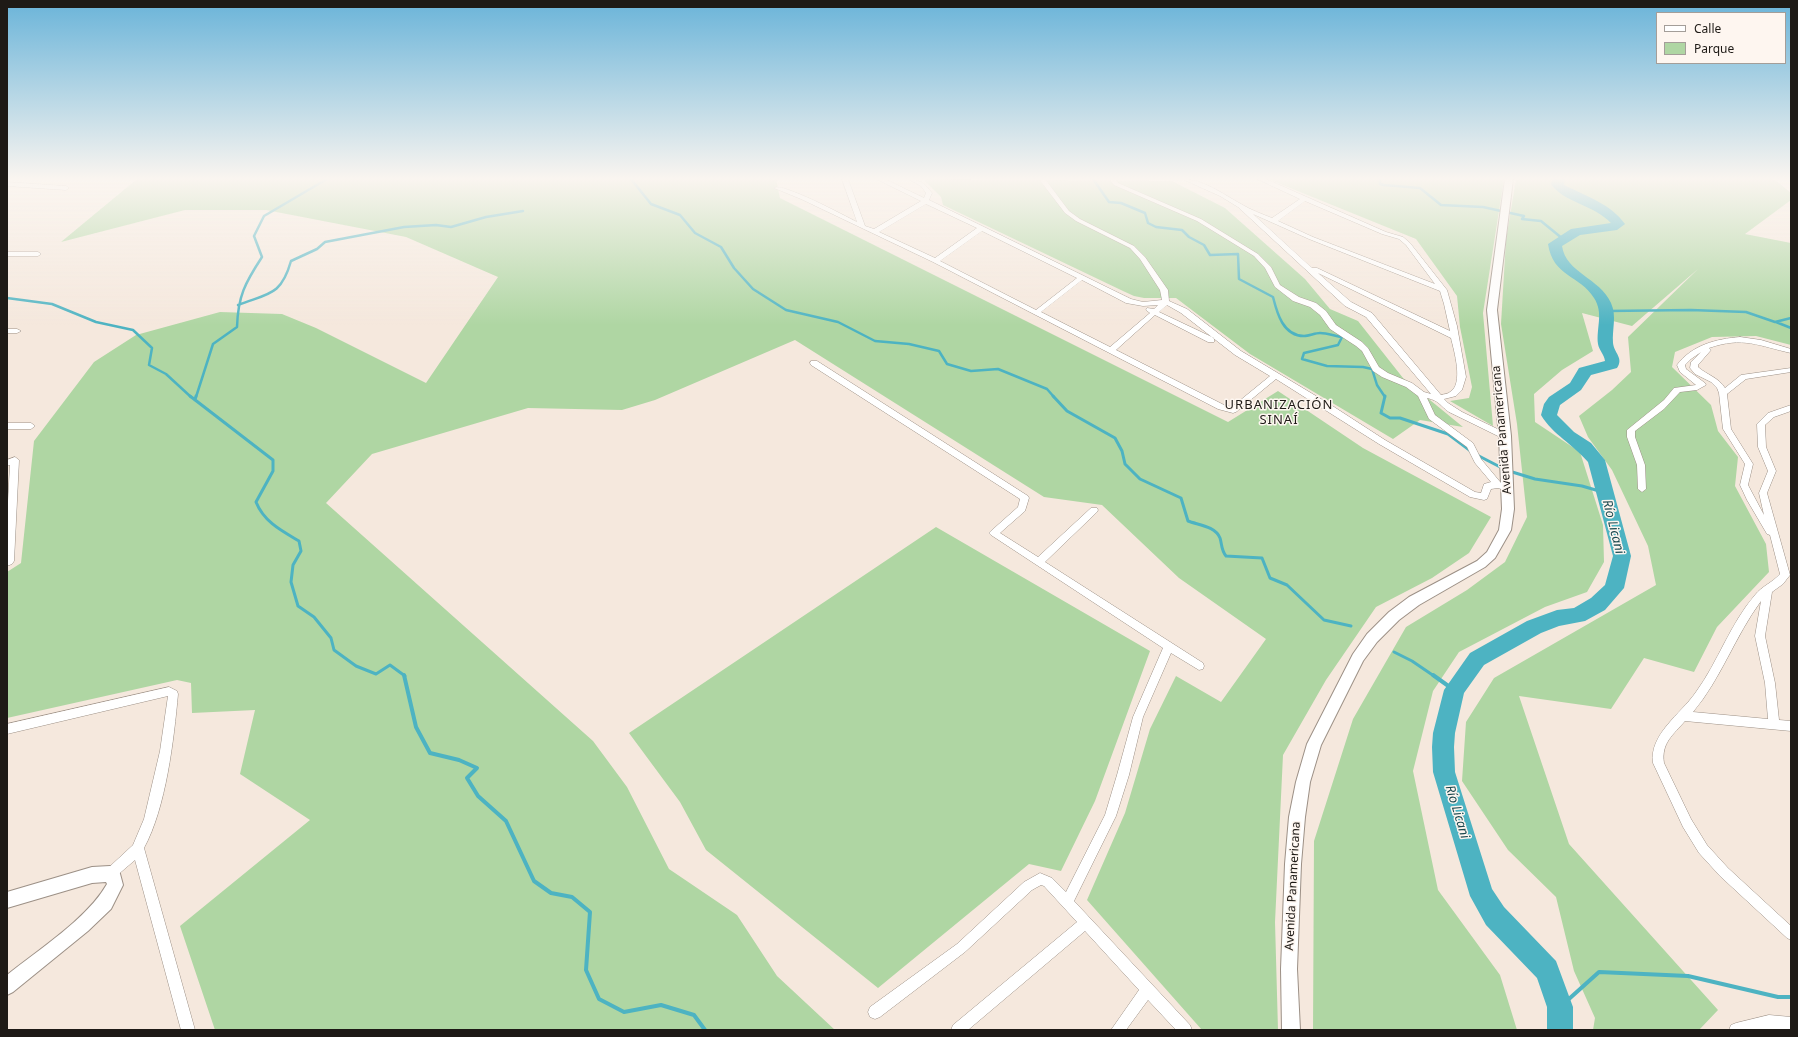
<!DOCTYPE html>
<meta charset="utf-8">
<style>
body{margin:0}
#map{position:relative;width:1798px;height:1037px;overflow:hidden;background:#f5e8dd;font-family:"Noto Sans",sans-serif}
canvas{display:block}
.frame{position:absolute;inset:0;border:8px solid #1e1a16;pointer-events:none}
.legend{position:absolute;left:1656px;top:12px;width:130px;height:52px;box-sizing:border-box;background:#fef6f0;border:1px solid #a49e99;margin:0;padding:5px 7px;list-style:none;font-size:12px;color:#1e1a16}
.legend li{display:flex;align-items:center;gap:8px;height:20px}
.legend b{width:20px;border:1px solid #a49e99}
</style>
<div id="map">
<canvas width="1798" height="1037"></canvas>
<div class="frame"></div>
<ul class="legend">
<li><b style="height:5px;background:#fff"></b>Calle</li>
<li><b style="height:11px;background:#afd6a3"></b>Parque</li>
</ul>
</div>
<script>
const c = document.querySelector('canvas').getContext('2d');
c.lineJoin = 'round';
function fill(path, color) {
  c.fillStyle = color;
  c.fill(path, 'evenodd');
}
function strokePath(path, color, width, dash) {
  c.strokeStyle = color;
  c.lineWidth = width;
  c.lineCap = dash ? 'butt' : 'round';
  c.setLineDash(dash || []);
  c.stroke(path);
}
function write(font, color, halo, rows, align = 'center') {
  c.font = font + ' "Noto Sans",sans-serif';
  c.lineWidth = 3;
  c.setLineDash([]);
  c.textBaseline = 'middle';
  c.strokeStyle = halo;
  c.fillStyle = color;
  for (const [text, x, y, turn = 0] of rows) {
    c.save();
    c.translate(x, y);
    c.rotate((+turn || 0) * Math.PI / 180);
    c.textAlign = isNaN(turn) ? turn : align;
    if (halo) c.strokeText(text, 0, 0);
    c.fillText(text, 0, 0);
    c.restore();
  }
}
const green = new Path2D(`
 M137 179H776L780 198 1228 422 1278 391 1363 448 1491 517 1469 553 1432 578 1376 607 1326 680 1283 755 1275 922 1278 1030H1202L1087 900 1125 813 1150 729 1176 676 1221 702 1266 639 1179 578 1102 505 1044 497 795 340 655 400 622 410 528 408 372 454 326 503 593 741 627 787 669 869 737 915 777 976 835 1030H215L180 926 310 820 240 774 255 710 192 713 191 683 177 680 7 718V572L21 563 34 441 94 362 136 335 220 312 282 314 316 328 426 383 498 277 406 237 266 210H185L61 242Z
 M923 179 1172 181 1225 208 1305 279 1330 309 1358 321 1403 378 1463 427 1420 420 1393 439 1250 354 1176 298H1144L1134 296 1123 291 943 205 941 197Z
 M1268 179H1504L1483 313 1493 426 1450 401 1469 398 1472 387 1460 327 1457 296 1416 239Z
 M1516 179H1774L1791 193V200L1745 234 1791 243V345L1756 336 1712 337 1675 352 1672 367 1711 405 1718 431 1738 457 1735 486 1766 544 1769 572 1717 627 1694 672 1644 658 1611 709 1519 696 1569 844 1718 1010 1699 1030H1593L1595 1018 1574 971 1556 897 1508 850 1462 781 1466 722 1494 678 1656 585 1648 546 1612 470 1588 437 1579 416 1612 390 1631 372 1628 337 1698 269 1632 326 1582 313 1593 351 1562 370 1534 394 1535 422 1580 452 1603 525 1604 562 1587 592 1545 607 1459 652 1433 691 1413 771 1438 890 1500 975 1517 1030H1313L1314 841 1353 719 1406 627 1467 590 1505 562 1527 517 1517 424 1501 324 1506 240Z
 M936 527 1150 651 1095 801 1061 871 1029 864 878 988 706 850 680 802 629 733Z`);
const streamFar2 = new Path2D(`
 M631 179 651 204 680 215 695 233 721 247 734 268 753 289 786 310 838 322 875 341 909 344 939 351 947 364 971 371 998 369 1047 389 1054 397
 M1093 179 1109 202 1121 203 1145 213 1148 223 1156 227 1182 230 1189 237 1204 245 1210 255 1238 254 1239 279 1273 297C1277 313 1283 336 1304 336 1309 336 1315 333 1320 333 1327 333 1335 336 1342 337L1338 345 1304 353 1302 359 1327 366 1363 367 1372 369 1377 385 1385 397
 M1380 179V184L1384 185 1420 188 1441 205 1483 207 1524 216 1522 219 1541 221 1563 239
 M7 298 52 304 96 322 133 330 152 348 149 365 166 374 191 397
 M238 305C269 293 281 296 291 261L317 249 325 242 404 227 436 225 451 227 486 217 523 211
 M1607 311 1691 310 1746 312 1775 322 1791 318
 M1776 322 1791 328
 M196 397 213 344 237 327C238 296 245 283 262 257L254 236 264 216 327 179`);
const streamFar1 = new Path2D(`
 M190 396 273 460V471L256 502C264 522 282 531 299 541L301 551 293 565 291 582 298 606 314 617 331 638 334 650 356 666 376 674 390 665 405 676
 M1053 396 1067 411 1115 438 1122 451 1125 464 1140 479 1181 498 1188 521C1198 525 1215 526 1220 538 1222 544 1221 550 1226 556L1262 558 1270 578 1287 585 1324 620 1351 626
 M1385 396 1381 413 1390 418H1400L1448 434 1472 452
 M195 400 196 396
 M1477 455 1504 469
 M1509 471 1535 479 1582 486 1606 493
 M1394 652 1412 661 1434 676`);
const stream = new Path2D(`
 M404 675 416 727 430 753 459 760 477 768 467 778 478 796 506 821 534 881 551 893 572 897 590 912 586 970 599 999 624 1012 661 1005 694 1015 705 1030
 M1433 675 1454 690
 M1560 1007 1599 972 1688 976 1778 997H1791`);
const river = new Path2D(`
 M1553 179H1565L1564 185C1586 196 1611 204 1625 224L1617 230 1580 235 1562 246C1566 273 1600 278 1611 303 1617 316 1612 329 1613 343 1614 353 1624 358 1617 368L1591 375 1581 390 1560 405 1557 415 1574 432 1591 443 1605 460 1631 556 1624 588 1605 610 1585 621 1559 626 1541 633 1484 665 1464 693 1455 733 1454 747 1455 772 1492 889 1504 907 1556 961 1573 1007V1030H1547V1007L1537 978 1486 925 1470 896 1433 772 1432 747 1433 733 1444 690 1470 653 1527 621 1557 610 1574 608 1591 598 1605 585 1613 556 1588 462C1573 444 1553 435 1541 415L1544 404 1549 397 1570 383 1579 368 1605 361C1604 354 1599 350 1598 344 1596 328 1604 313 1594 298 1580 275 1553 277 1548 244L1571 229 1611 223C1594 205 1563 202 1551 184Z`);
const street = new Path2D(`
 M842 179H848L865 226 874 229 921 201 876 179H885L924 198 926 193 921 186 908 179C920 179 925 184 932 193L929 200 1131 299 1143 302 1162 300 1160 290 1140 259 1130 248 1076 221 1065 213 1039 179H1045L1069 211 1080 219 1134 246 1145 257 1168 290 1169 301 1187 309 1241 351 1331 405 1385 440 1475 492 1481 493 1484 484 1491 482 1475 463 1467 447 1429 419 1418 396 1406 387 1382 377 1373 371 1362 351 1356 346 1330 329 1320 315 1310 307 1293 301 1275 287 1265 268 1254 256 1197 221 1114 185 1109 179H1116L1118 183 1201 219 1258 254 1271 267 1280 285 1299 297 1316 303 1326 311 1336 325 1362 342 1368 348 1379 367 1388 373 1412 383 1424 392 1431 394 1366 317 1345 306 1238 207 1220 196 1182 179C1203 179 1223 194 1241 204 1251 210 1262 214 1272 218L1300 199 1257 179H1266L1386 232 1403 237 1410 243 1447 290 1457 326 1466 377 1462 390 1456 396 1444 399 1448 403 1462 412 1508 434 1509 436 1505 439 1502 438 1449 412C1439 405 1440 401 1427 398L1435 415 1473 443 1481 459 1501 483 1510 486 1511 488 1507 491 1498 488 1491 489 1487 499 1484 500 1470 497 1379 444 1276 379 1236 412 1233 413 1218 409 933 262 801 199 774 188C782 182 845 216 857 222ZM1305 201 1382 234 1399 239 1406 245 1435 284 1313 237 1278 221ZM926 204 977 228 935 258 879 232ZM1253 214 1309 239 1440 291 1444 304 1450 331 1317 268H1312ZM982 231 1077 278 1036 310 940 261ZM1318 273 1451 338C1454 351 1464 384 1450 392 1448 394 1444 394 1441 395L1372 313 1351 302ZM1082 280 1126 303 1143 306 1158 305 1154 309 1147 308 1146 310 1150 313 1110 347 1041 312ZM1167 305 1181 313 1235 355 1270 376 1232 407 1224 405 1116 350 1155 315 1208 342H1214V338L1159 312Z
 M7 182 66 186 69 188 66 190 7 186Z
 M7 252H38L41 254 38 256H7Z
 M7 329H17L21 331 17 333H7Z
 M1740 337 1761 340 1791 349V353C1759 346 1743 336 1709 348L1711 350 1698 365V367C1707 375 1718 377 1725 388L1741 375 1791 368V372L1746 379 1727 394 1731 429 1753 464 1748 485 1764 515 1759 493 1768 471 1758 447 1757 424 1768 413 1791 405V411L1774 417 1765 425 1766 447 1776 471 1767 493 1790 575 1783 584 1772 592 1765 636 1775 683 1779 720 1791 721V731L1685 721C1673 735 1661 743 1664 763L1691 819 1707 845 1728 868 1791 926V940L1787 938 1720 876 1699 853 1683 827 1653 763C1649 734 1681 714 1696 692 1718 662 1730 624 1755 595 1762 586 1772 583 1780 574L1770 535 1767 534 1747 500 1740 485 1745 464 1723 429 1719 393 1717 388 1711 382 1695 374 1690 368 1691 362 1701 352 1691 359 1685 365 1686 369 1705 383 1706 385 1697 390 1680 392 1664 409 1635 431V437L1645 465 1646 489 1642 492 1638 489 1637 465 1627 437V430L1664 400 1674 388 1696 385 1680 372 1677 365C1692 345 1716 339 1740 337ZM1761 601 1755 636 1765 683 1768 719 1693 712C1721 679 1735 636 1761 601Z
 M811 361H817L1028 496 1029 498 1025 511 1000 533 1038 557 1091 508H1097L1098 510 1097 512 1045 562 1203 663 1204 666 1203 669 1199 670 1171 653 1143 717 1129 775 1116 816 1074 901 1190 1025 1192 1030H1176L1148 1000 1126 1030H1111L1139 990 1085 931 968 1030H951L953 1025 1077 922 1044 886 1041 885 1032 890 965 952 880 1017 875 1019 870 1017 868 1012 870 1007 957 944 1024 882 1040 873 1052 878 1066 892 1105 815 1117 775 1133 717 1163 648 991 535 989 533 991 531 1018 507 1020 499 811 365 810 363Z
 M7 423H31L35 426 31 429H7Z
 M15 457 19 460 14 561 12 564 7 566V519L10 465 7 466V460Z
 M169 687 177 691 178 694C174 739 166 808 144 848L195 1030H181L135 860 114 878 110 880 106 878 104 874 106 870 133 845 144 819 160 751 168 696 7 734V724Z
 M1769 1015 1791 1017V1030L1769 1029 1763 1030H1729L1731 1025 1736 1023Z`);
const secondary = new Path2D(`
 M1505 179H1513L1497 310 1511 436 1514 509 1511 530 1495 558 1485 567 1419 605 1399 620 1377 642 1363 661 1321 745 1310 782 1305 817 1301 864 1297 969 1300 1030H1282L1281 969 1285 864 1289 817 1296 782 1307 744 1353 654 1367 634 1389 612 1409 597 1477 561 1487 552 1499 530 1502 509 1499 436 1487 310Z
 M110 866 119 870 123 885 111 909 88 931 13 992 7 995V975C38 950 88 918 107 884L106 882 92 883 7 908V892L92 867Z`);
const streetNames = [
 ["Avenida Panamericana",1502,430,-95],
 ["Avenida Panamericana",1293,886,-87]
];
const neighbourhoodNames = [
 ["URBANIZACIÓN",1279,405],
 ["SINAÍ",1279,420]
];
const waterNames = [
 ["Río Licani",1613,527,76],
 ["Río Licani",1457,812,73]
];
fill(green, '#afd6a3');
strokePath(streamFar2, '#4db3c2', 2.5);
strokePath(streamFar1, '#4db3c2', 3);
strokePath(stream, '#4db3c2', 4);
fill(river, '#4db3c2');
strokePath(street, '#9c9086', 1);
strokePath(secondary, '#9c9086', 2);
fill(street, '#fff');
fill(secondary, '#fff');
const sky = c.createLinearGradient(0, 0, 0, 325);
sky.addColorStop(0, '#6ab4d9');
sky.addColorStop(0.55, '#faf5f0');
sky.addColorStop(1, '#faf5f000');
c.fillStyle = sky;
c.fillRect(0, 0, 1798, 325);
write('12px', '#1e1a16', '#fef6f0', streetNames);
c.letterSpacing = '1px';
write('13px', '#1e1a16', '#fef6f0', neighbourhoodNames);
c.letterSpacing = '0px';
write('italic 13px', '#1a484e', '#fef6f0', waterNames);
</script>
